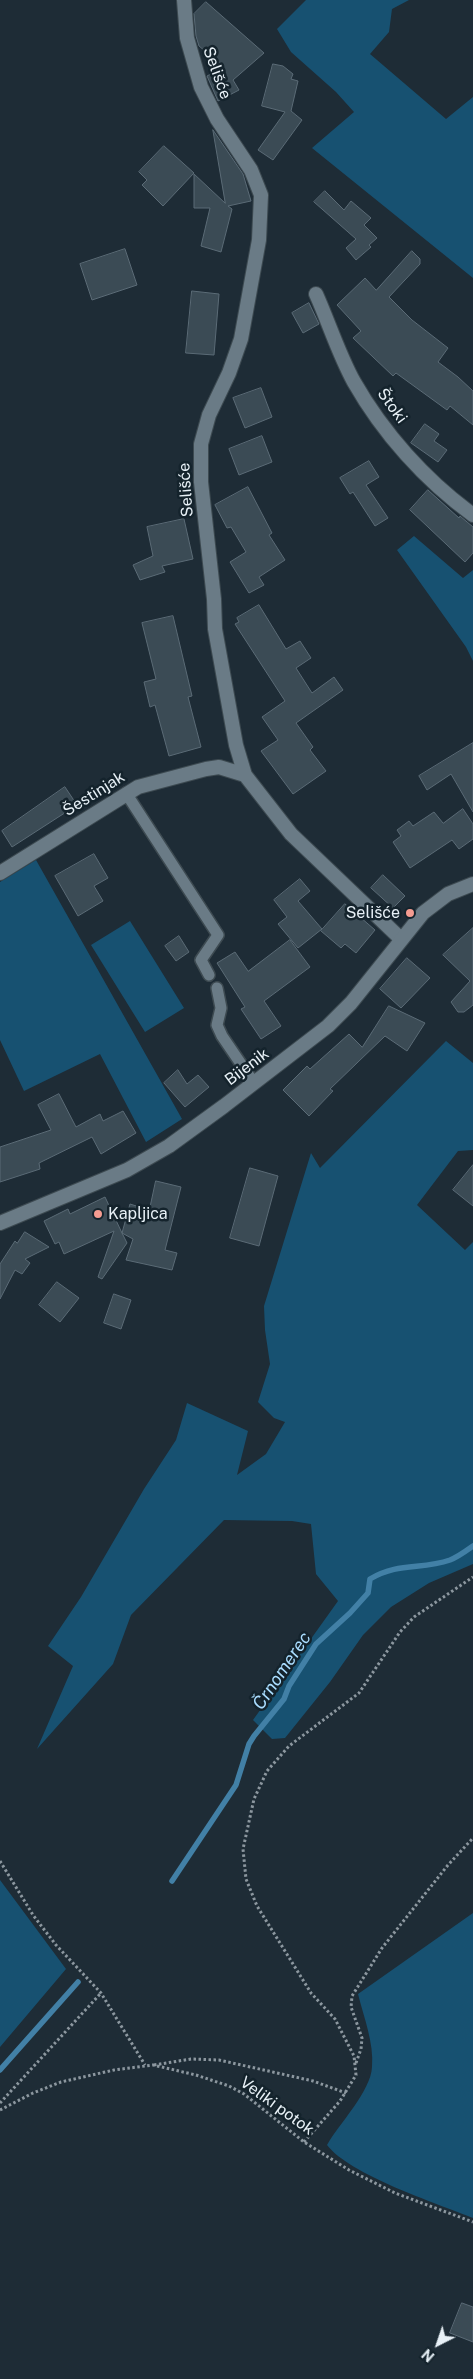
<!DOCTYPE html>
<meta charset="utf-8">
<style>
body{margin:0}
#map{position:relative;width:473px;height:2379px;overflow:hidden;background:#1e2c36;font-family:"Public Sans",sans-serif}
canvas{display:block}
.north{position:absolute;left:413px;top:2319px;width:50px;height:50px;-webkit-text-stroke:4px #14232c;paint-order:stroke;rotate:221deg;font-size:14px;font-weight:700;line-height:20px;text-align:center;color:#e8f1f7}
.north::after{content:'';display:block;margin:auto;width:18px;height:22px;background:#e8f1f7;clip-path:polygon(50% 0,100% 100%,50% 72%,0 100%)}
</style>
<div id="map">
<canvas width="473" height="2379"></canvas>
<div class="north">N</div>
</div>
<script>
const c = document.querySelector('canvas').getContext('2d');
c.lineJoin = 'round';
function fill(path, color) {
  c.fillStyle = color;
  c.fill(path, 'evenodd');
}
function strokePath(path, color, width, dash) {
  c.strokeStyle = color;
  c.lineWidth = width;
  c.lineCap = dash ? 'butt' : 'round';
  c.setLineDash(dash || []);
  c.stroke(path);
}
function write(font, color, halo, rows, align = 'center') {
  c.font = font + ' "Public Sans",sans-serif';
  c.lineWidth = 5;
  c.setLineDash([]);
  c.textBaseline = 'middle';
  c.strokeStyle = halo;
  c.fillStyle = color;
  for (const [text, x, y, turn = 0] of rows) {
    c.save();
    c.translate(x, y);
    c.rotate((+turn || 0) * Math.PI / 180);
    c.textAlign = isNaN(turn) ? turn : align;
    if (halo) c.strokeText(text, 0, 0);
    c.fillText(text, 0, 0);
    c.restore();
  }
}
const green = new Path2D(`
 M306 0H409L392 9 389 32 370 54 446 119 473 97V278L312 148 354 112 336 92 291 52 277 29Z
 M414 536 463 578 473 570V661L466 647 397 550Z
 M36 860 182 1119 146 1142 100 1054 24 1091 0 1040V882Z
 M130 921 184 1008 145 1032 91 945Z
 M446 1041 473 1063V1150L458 1151 417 1205 465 1250 473 1242V1564L429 1583 391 1607 363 1635 330 1682 285 1738 272 1739 253 1720 338 1601 316 1574 311 1524 292 1521 224 1520 131 1615 113 1664 37 1749 73 1666 48 1646 81 1597 144 1489 176 1440 187 1403 248 1431 237 1475 266 1454 285 1422 274 1418 258 1402 270 1364 265 1330 264 1306 311 1153 320 1168Z
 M0 1880 66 1969 0 2047Z
 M473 1913V2218C436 2203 350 2175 327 2145 339 2124 371 2091 372 2067 374 2043 364 2018 358 1994Z`);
const stream = new Path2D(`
 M172 1881 236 1785 249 1744 254 1736 284 1699 289 1686 316 1644 350 1613 368 1593 370 1579C399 1562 421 1570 450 1560 458 1557 466 1551 473 1546
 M0 2070 78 1982`);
const building = new Path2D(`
 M206 2 264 53 233 80 239 90 218 101 207 76 224 67 199 46 196 36 194 14Z
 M273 64 283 66 293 74 291 79 298 81 291 111 302 120 273 160 258 150 285 112 262 106Z
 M213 130 243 174 251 201 228 206 232 209 221 252 201 246 210 208H194V174L225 203Z
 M164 146 194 173 163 206 142 185 147 180 139 172Z
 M325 191 344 210 351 201 371 218 364 225 377 238 369 245 371 247 356 260 346 248 356 239 314 202Z
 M125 249 137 285 92 300 80 264Z
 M412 251 420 259V264L389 297 412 320 448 348 438 362 458 377 473 391V425L450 406 447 410 396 373 393 376 353 338 361 331 337 305 365 278 376 290Z
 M192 291 219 294 214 355 186 353Z
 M309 303 319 324 303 333 292 313Z
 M261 388 272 417 245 428 233 398Z
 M425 424 439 434 434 441 447 450 438 462 411 443Z
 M262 436 272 462 239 475 229 449Z
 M369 461 379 477 366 485 388 518 375 526 353 492 350 494 340 478Z
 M248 487 272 533 269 535 285 560 259 577 264 585 249 593 230 562 246 552 231 527 227 528 215 505Z
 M428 490 459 518 460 516 473 527V553L465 562 410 510Z
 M184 519 193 559 162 566 165 572 140 580 133 565 153 556 147 527Z
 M259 605 286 649 300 641 311 658 296 668 312 693 334 677 343 690 296 723 313 747 310 750 326 771 293 794 261 751 278 740 262 717 285 701 235 624 239 622 237 618Z
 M173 616 192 696 188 697 201 747 169 756 155 705 150 707 144 682 156 679 142 623Z
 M473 743V812L451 774 427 790 419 776Z
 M65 787 77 805 12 847 2 831Z
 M463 809 473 824V839L459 849 452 840 410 868 393 842 401 836 397 830 409 821 413 826 434 812 443 823Z
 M94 854 108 878 94 886 103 901 78 916 55 876Z
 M383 875 405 896 393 908 371 888Z
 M300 879 310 891 298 901 322 929 298 948 278 924 287 917 274 900Z
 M345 904 375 930 356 953 345 944 341 948 321 931Z
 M473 928V1005L464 1012H458L451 1002 470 981 443 955Z
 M179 936 189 952 176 961 165 946Z
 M290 940 310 967 264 1001 281 1026 261 1039 241 1009 245 1007 217 963 235 952 248 971Z
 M407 958 430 978 401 1008 380 989Z
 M389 1006 425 1023 407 1051 385 1036 330 1089 333 1091 309 1116 283 1090 307 1066 310 1069 349 1034 362 1047Z
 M178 1070 187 1084 198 1075 209 1087 185 1107 164 1083Z
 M59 1094 76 1127 100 1114 103 1121 123 1111 136 1133 101 1154 92 1137 39 1163 40 1169 0 1182V1147L51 1130 38 1105Z
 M473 1165V1206L453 1190Z
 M250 1168 278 1176 259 1246 230 1238Z
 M156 1181 181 1187 165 1250 177 1253 172 1270 126 1260 133 1239 122 1233 127 1243 102 1279 98 1277 114 1231 64 1254 59 1242 55 1244 44 1221 68 1209 70 1214 105 1197 122 1233 130 1204 149 1210Z
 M25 1232 49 1247 25 1259 30 1263 22 1274 15 1270 0 1299V1264L15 1241 17 1243Z
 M57 1282 79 1298 60 1322 39 1305Z
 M114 1294 131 1300 121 1329 104 1323Z
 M462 2303 473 2307V2342L450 2333Z`);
const path = new Path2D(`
 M0 1861 33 1915 56 1945 101 1993 145 2065
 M356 2063 361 2049 362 2038 351 2007 352 1996 382 1948 448 1865 473 1838
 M154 2065 191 2059 219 2060 313 2081 346 2093
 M0 2103 101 1993
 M0 2110 33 2093 61 2082 114 2070 153 2065 196 2075 229 2086 244 2094 304 2142 349 2170 395 2193 473 2222
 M304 2142 340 2101 356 2075 354 2056 335 2019 311 1993 257 1906 246 1879 243 1849 254 1799 267 1771 289 1746 359 1693 400 1632 414 1617 473 1577`);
const service = new Path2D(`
 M126 793 218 935 201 960 209 975
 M217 988 221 1008 217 1025 222 1036 254 1083`);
const minor = new Path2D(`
 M184 0 187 38 201 87 217 119 251 170 261 195 259 240 241 339 229 373 209 415 201 444V482L214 599 215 629 236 745 245 775 291 834 401 939
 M316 294C329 323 339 355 354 382 383 433 425 480 473 515
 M0 873 138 787 206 769 219 767 245 775`);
const secondary = new Path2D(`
 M0 1223 127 1170 169 1146 224 1106 328 1026 351 1003 423 913 448 894 473 884`);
const markers = [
 [410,913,5,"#f59c91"],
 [98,1214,5,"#f59c91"]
];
const streetNames = [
 ["Selišće",217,73,70],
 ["Štoki",392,406,54],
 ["Selišće",186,490,-94],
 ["Šestinjak",94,794,-32],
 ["Bijenik",247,1067,-37],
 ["Veliki potok",277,2106,36]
];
const poiNames = [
 ["Selišće",400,913],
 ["Kapljica",108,1214,"left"]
];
const waterNames = [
 ["Črnomerec",282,1671,-56]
];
fill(green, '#175171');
strokePath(stream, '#4280a6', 5.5);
fill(building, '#3b4b55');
strokePath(building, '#5b6b76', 1);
strokePath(service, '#3d4a51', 14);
strokePath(minor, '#3d4a51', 16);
strokePath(secondary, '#3d4a51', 16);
strokePath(path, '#8c979f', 3, [2.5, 2.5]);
strokePath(service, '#6a7b86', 11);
strokePath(minor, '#6a7b86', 14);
strokePath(secondary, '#6a7b86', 14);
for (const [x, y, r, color] of markers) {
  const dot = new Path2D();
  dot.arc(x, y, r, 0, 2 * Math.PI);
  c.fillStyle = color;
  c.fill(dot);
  strokePath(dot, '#14232c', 2);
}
write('16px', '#e8f1f7', '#14232c', streetNames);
write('16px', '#e8f1f7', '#14232c', poiNames, 'right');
write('italic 18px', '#adf', '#14232c', waterNames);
</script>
